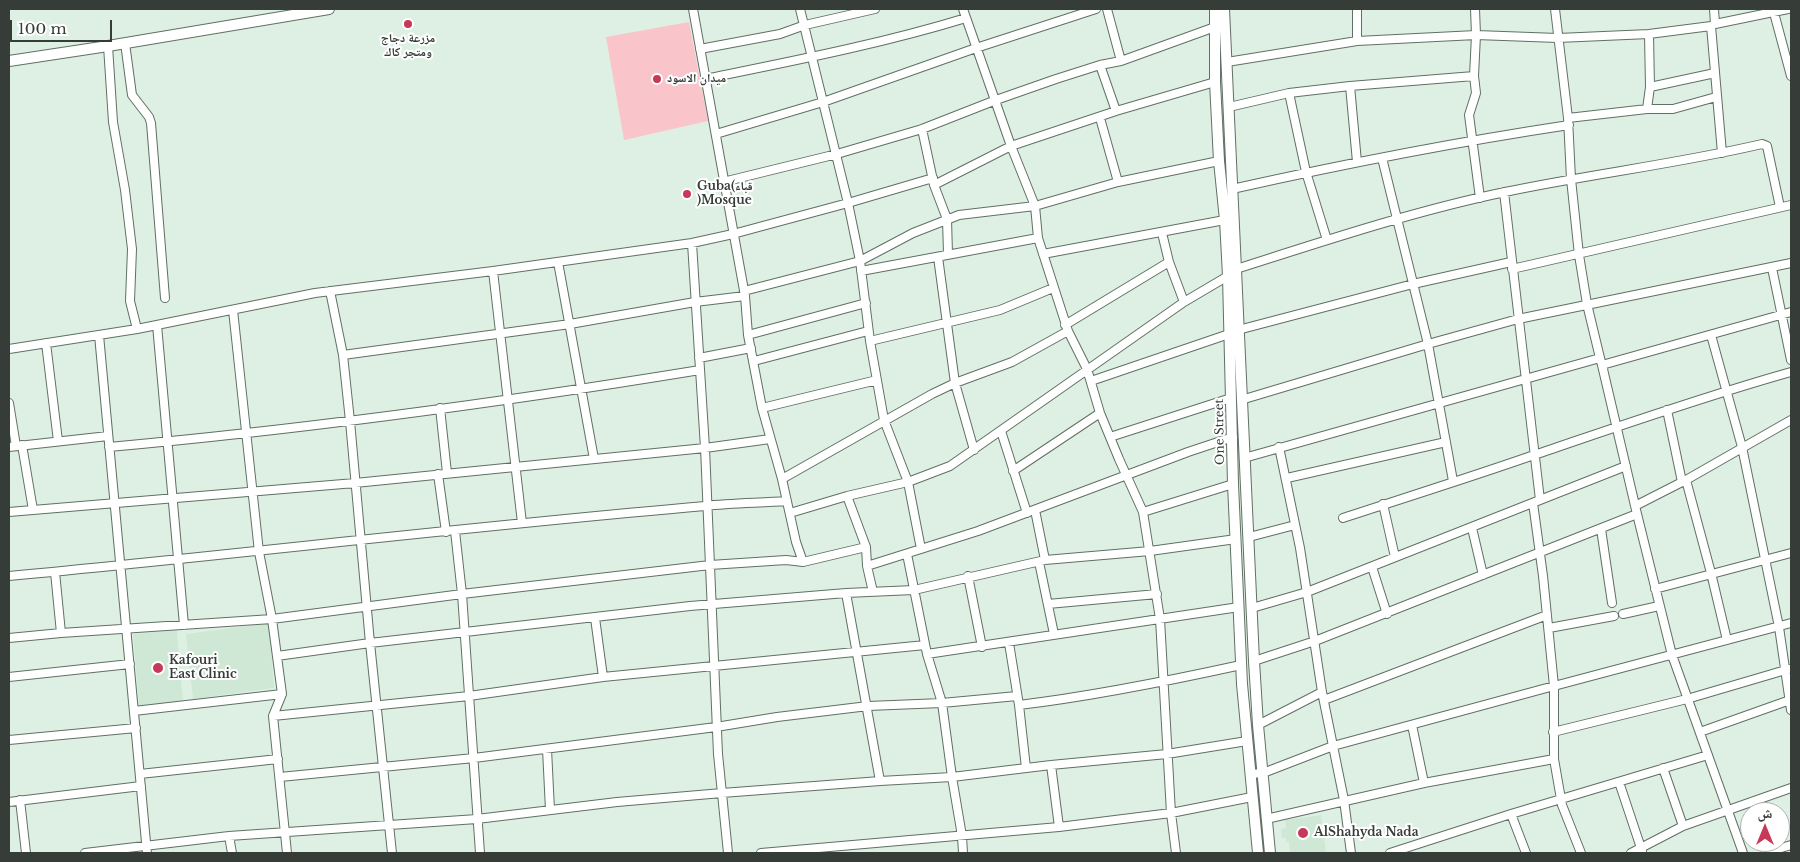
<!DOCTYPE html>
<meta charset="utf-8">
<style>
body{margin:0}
#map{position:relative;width:1800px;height:862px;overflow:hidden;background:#def0e3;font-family:"Libre Baskerville","Noto Naskh Arabic",serif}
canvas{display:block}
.frame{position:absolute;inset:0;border:10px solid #363d38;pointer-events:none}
.north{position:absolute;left:1740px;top:802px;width:50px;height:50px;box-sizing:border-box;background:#fff;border:1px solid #afb1af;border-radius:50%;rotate:0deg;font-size:14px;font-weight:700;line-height:20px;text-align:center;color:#363d38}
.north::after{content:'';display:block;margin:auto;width:18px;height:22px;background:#c83858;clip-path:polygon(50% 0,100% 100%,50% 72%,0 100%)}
.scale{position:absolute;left:10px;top:20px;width:102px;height:22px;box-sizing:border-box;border:2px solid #363d38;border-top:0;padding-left:6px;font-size:15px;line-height:18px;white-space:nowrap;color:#363d38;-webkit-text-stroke:4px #fff;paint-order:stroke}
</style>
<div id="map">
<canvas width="1800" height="862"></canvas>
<div class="frame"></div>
<div class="north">ش</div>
<div class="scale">100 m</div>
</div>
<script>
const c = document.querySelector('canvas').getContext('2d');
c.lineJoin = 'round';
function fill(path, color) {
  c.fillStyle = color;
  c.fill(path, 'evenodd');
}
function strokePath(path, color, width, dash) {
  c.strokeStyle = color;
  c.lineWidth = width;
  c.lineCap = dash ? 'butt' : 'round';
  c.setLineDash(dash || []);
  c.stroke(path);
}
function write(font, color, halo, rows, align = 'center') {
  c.font = font + ' "Libre Baskerville","Noto Naskh Arabic",serif';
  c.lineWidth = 4;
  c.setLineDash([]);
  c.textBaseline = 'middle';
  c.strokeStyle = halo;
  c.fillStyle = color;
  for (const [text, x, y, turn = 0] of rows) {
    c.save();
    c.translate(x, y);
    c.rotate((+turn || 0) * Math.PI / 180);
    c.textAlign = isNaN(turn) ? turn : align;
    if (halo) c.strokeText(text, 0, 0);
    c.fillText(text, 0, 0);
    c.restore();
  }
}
const built = new Path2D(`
 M269 623 274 688 193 699 186 634Z
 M177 630 183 702 139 706 133 634Z
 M1321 815 1326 853H1290L1289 842H1286V838H1282L1281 829 1286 828 1285 820Z`);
const green = new Path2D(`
 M689 22 708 121 624 140 606 37Z`);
const street = new Path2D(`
 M693 9 745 296 748 335 762 408 782 479 796 542 803 562
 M800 9 848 203 860 261 870 341 884 420 908 482 921 549
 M963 9 1011 146 1035 206 1038 238 1068 331 1087 369 1100 413 1119 459 1143 512 1160 619 1171 813 1176 853
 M1107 9 1121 61
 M1357 9V41
 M1475 9 1476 35 1474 76 1476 93 1469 115 1480 198
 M1555 9 1568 118 1571 179 1579 255 1587 304 1600 358
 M1714 9 1715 24
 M1773 9 1791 76
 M1711 26 1722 153
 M125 43 132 95 149 117 151 123 165 298
 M108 46 113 122 125 190 132 249 130 301 137 329
 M700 49 780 34 805 25 875 9
 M1227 62 1357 41 1476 35 1558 38 1649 34 1711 26 1715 24 1788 9
 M1100 65 1116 111
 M705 79C793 61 881 44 966 18
 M1350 86 1357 162
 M1650 87 1715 73
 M1289 93 1306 172 1327 240
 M1229 107 1289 93 1350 86 1474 76
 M1647 109 1650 87 1649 34
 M1100 118 1118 182
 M1568 118 1647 109H1673L1716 97
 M922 129 934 185 947 219 948 254
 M716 134 823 102 976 48 1096 9
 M1382 158 1428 344 1453 481
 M723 182 837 154 922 129 996 100 1056 79 1100 65 1121 61 1215 27
 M934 185 1011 146 1116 111 1215 82
 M1232 189C1344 164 1456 142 1569 125
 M1504 192 1540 500
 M1162 233 1169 262 1184 302
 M692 243 705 448 718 754 728 853
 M1043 254 1230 219
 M938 257 955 383 974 450
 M558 262 594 459
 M1772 268 1791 360
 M1236 269C1324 241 1414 211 1505 192 1590 174 1677 164 1762 144L1767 146 1780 207
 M1512 269 1791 205
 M493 271 522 523
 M861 271 1038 238
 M330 291 343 355 350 421 370 643 392 853
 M744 291 860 261 913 233 959 215 1035 206 1118 182 1219 161
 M233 310 259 552 272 619 282 694 273 716 287 853
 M157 325 184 625
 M1065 325 1169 262
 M1238 330 1413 284 1511 262
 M99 335 147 853
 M748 335 866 303
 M1711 335 1742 447 1779 627 1791 710
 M870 341 1000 310 1053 288
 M46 343 58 441
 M9 349 137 329 315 293 493 271 692 243 733 234 848 203 933 178
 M343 355 570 324 695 302 745 296
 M699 358 751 348
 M754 361 868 331
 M1602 365 1637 514 1672 655 1743 853
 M1091 381 1229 334
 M1241 400 1428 344 1518 319 1791 263
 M9 403 16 446
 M440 408 447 473
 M762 408 877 380
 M1667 410 1682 482
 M1001 431 1027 513
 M1110 437 1231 398
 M22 445 33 510
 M9 447 108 436
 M109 447C307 429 504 402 700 370
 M1279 447 1300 548 1322 692 1344 800 1351 853
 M1244 458 1600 358 1602 365 1791 312
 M1013 471 1100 413
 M438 474 446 532
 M1287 478 1446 442
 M782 479 932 394 955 383 1012 362 1068 331
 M1686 480 1711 573 1727 640
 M847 496 866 547 867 566 873 592
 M1533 503 1543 576 1554 686V759L1562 805 1581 853
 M1383 504 1395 557
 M1635 506 1686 480 1791 420
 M1035 510 1045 560
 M9 512 355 483 705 448 770 439
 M1143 512 1233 484
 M790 513 847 496 908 482 950 466 1184 302 1228 276
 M1343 518C1407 497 1471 477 1534 455 1620 426 1705 396 1791 372
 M1472 528 1483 575
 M1601 529 1612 603
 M455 531 462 594 480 853
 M1249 537 1295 525
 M907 554 927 654 942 703 952 777 962 836 963 853
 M1039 562 1054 634
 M867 566 978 531 1188 452 1233 437
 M1372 567 1387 614
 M55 572 61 633
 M9 576C241 554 472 526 705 506 732 503 760 503 787 501
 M968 576 982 647
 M1655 589 1791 553
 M846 593 880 781
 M1048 604 1157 594
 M1252 608 1307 592 1626 466
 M1623 614 1659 606
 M595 618 603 677
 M1549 628 1614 616
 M9 638 61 633 272 619 462 594 710 565 786 560 803 562 866 547
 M1009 643 1019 705 1026 768
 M927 654 1239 607
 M277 656 370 643 690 606 846 593 914 590 1045 560 1150 551 1236 539
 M1254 661 1315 641 1637 514
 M9 677 130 664
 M1324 700 1547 615
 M1019 705C1094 696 1168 681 1241 665
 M134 711 282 694
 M273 716 469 696 603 677 925 645
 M1258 725 1322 692
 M1412 725 1424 783
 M1553 732 1687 699 1789 669
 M1700 732 1790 700
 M9 740 136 728
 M547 749 550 810
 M1051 765 1059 827
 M1663 768 1683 826
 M140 774 278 759
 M1250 774 1263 773 1333 746 1554 686 1791 623
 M280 777 474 758 716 727 777 717 868 706 942 703 1017 696
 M1619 782 1642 851
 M20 800 26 853
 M9 802 141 786
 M1511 814 1526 853
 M1266 819 1424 783 1554 759
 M229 836 232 853
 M85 853 229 836 477 819 617 802 722 793 880 781 952 777 1051 765 1167 754 1247 741
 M761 853 1059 827 1171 813 1252 797
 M1390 853 1511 814 1708 755
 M1631 853 1683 826 1791 788
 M1765 853 1791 845`);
const secondary = new Path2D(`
 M1215 9V82L1219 161 1225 220 1228 276 1233 484 1242 684 1258 853
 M1224 9 1254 661 1258 725 1270 853
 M9 61 108 46 329 9`);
const markers = [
 [408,24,5,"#c83858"],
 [657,79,5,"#c83858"],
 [687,194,5,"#c83858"],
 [158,668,6,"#c83858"],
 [1303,833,6,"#c83858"]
];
const poiNames = [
 ["مزرعة دجاج",408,39,"center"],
 ["ومتجر كاك",408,53,"center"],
 ["ميدان الاسود",667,79],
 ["Guba(قباء",697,187],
 [")Mosque",697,201],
 ["Kafouri",169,661],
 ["East Clinic",169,675],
 ["AlShahyda Nada",1314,833]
];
const streetNames = [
 ["One Street",1220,432,-91]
];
fill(built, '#cfe8d6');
fill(green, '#f9c5ca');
strokePath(street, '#607064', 10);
strokePath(secondary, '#607064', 12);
strokePath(street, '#fff', 8);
strokePath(secondary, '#fff', 10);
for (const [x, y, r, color] of markers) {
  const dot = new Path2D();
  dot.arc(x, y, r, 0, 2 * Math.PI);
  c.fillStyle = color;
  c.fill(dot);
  strokePath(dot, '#fff', 2);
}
write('bold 12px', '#363d38', '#fff', poiNames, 'left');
write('12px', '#363d38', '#fff', streetNames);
</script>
